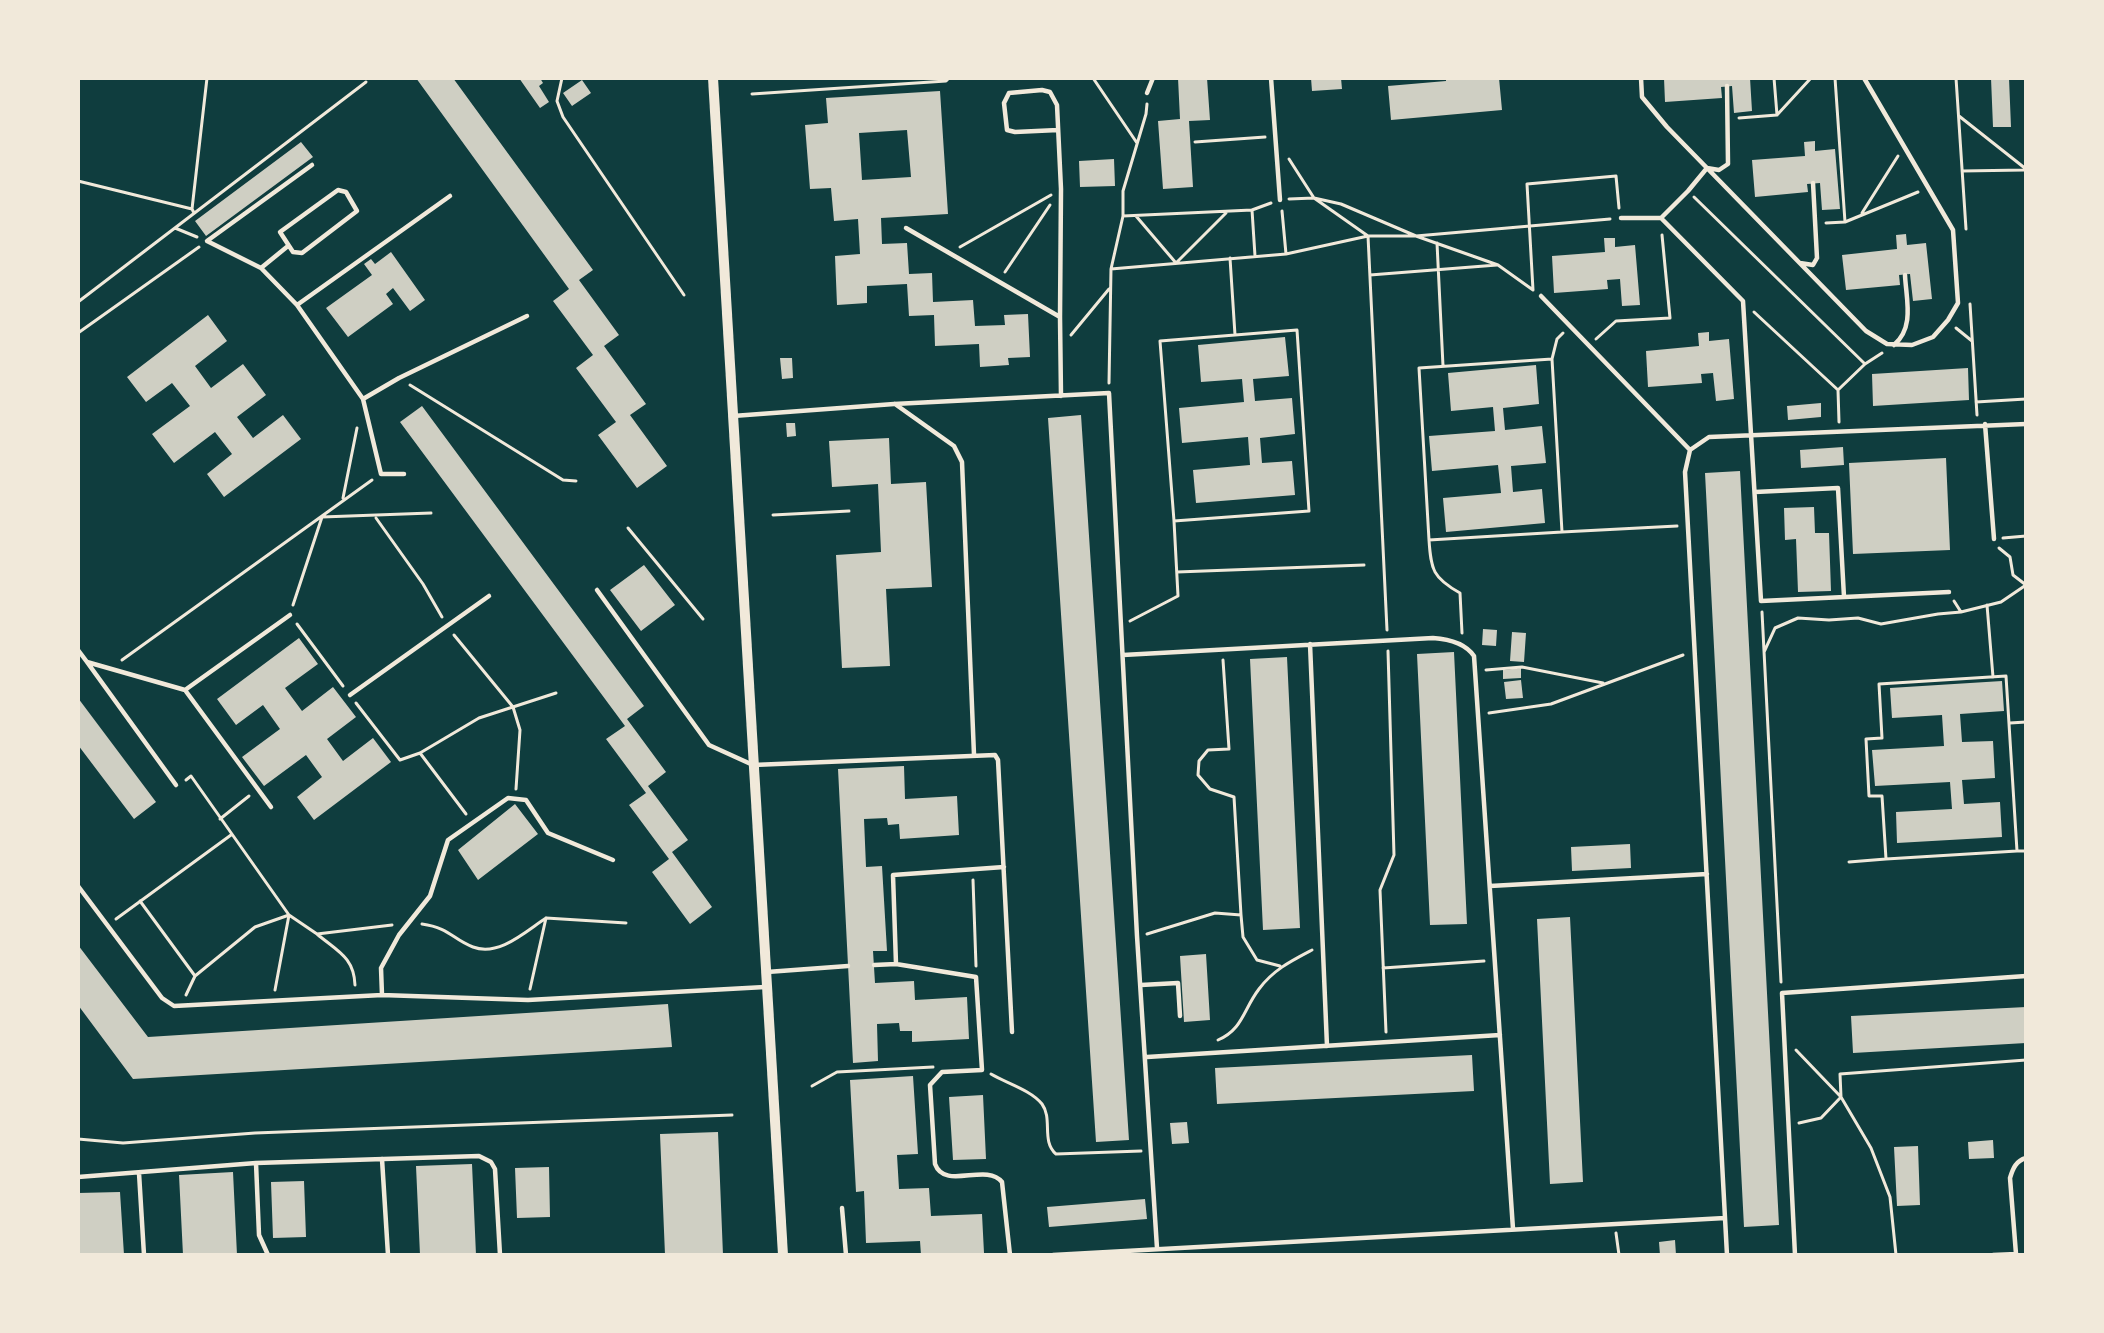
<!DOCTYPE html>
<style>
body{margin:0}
#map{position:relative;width:2104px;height:1333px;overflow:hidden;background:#0f3d3e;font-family:"Source Serif 4",serif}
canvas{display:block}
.frame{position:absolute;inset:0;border:80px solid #f1e9da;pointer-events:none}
</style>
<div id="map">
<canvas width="2104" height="1333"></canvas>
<div class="frame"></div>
</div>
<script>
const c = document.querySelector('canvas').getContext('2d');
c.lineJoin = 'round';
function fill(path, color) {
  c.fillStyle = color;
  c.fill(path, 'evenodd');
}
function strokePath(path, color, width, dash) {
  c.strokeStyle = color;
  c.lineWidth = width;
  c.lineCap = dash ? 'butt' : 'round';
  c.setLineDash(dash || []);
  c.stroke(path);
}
const building = new Path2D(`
 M416 78H453L593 270 579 280 619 335 604 346 646 404 630 415 667 466 637 488 598 435 616 422 576 368 593 355 553 301 569 289Z
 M519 78H540L543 83 539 86 549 102 540 108Z
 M1178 78H1207L1210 120 1189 121 1193 187 1163 189 1158 121 1180 119Z
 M1311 78H1341L1342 89 1312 91Z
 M1446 78H1499L1502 110 1391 120 1388 86 1446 81Z
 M1664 78H1750L1752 111 1734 113 1732 86 1721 87 1722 98 1665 102Z
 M1991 78H2009L2011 127H1993Z
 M582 80 591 93 572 106 563 93Z
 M940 91 948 214 881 218 882 244 907 243 909 274 932 273 933 302 973 300 975 326 1005 325 1004 315 1028 314 1030 357 1008 358 1009 365 980 367 979 344 935 346 934 315 909 316 907 284 867 286V303L837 305 835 256 860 254 858 219 834 221 831 188 810 189 805 125 828 123 826 98ZM907 130 911 177 862 180 859 133Z
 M1815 141V151L1835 149 1840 209 1822 210 1820 183 1807 184 1808 192 1755 197 1752 160 1805 156 1804 142Z
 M301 142 313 157 206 236 195 221Z
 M1114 159 1115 186 1080 187 1079 161Z
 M1906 234 1907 245 1926 243 1932 299 1913 301 1910 274 1899 275 1900 285 1846 290 1842 255 1897 249 1896 235Z
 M1604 238H1615V247L1635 245 1640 305 1622 306 1620 279 1607 280 1608 289 1554 293 1552 256 1605 252Z
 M391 252 425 300 410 311 393 288 386 294 393 304 348 337 326 308 372 275 364 264 371 259 375 264Z
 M208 315 227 341 195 366 211 388 243 364 266 395 237 417 253 438 283 415 301 439 224 497 207 474 232 454 215 432 174 463 152 434 190 406 172 383 146 402 127 377Z
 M1709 332V341L1729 339 1734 399 1716 401 1713 373 1701 374 1702 383 1648 387 1646 351 1699 346 1698 333Z
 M1285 337 1289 376 1253 379 1255 401 1292 398 1295 434 1260 438 1262 463 1292 461 1295 495 1196 503 1193 470 1250 465 1248 437 1182 443 1179 408 1244 402 1242 379 1201 382 1198 345Z
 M780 358H792L793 378 782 379Z
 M1536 365 1539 404 1503 408 1505 430 1542 426 1546 463 1511 466 1513 492 1542 489 1545 523 1446 532 1443 498 1501 493 1498 465 1432 471 1429 436 1495 431 1493 407 1451 411 1448 373Z
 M1968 368 1969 400 1873 406 1872 374Z
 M1821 403V417L1788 420 1787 406Z
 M422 406 644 706 627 719 666 772 648 786 688 840 672 852 712 907 690 924 652 872 669 859 629 805 646 793 606 739 625 726 400 422Z
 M1081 415 1129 1140 1096 1142 1048 418Z
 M786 423H795L796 436 787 437Z
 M889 438 891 484 926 482 932 587 886 589 890 666 842 668 836 555 881 552 878 484 832 487 829 441Z
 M1843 447 1844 465 1801 468 1800 450Z
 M1946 458 1950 550 1853 554 1849 463Z
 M1740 471 1779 1225 1744 1227 1705 473Z
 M1814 507 1815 533H1829L1831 591 1798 592 1796 539 1785 540 1784 508Z
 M644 565 675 605 641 631 610 590Z
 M1483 629 1497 630 1496 646 1482 645Z
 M1512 632 1526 633 1524 662 1510 661Z
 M299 638 318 664 285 688 302 711 333 687 356 717 327 739 343 761 373 738 391 762 314 820 297 797 322 777 306 755 264 786 242 757 280 729 263 705 236 725 217 699Z
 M1454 652 1467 924 1430 925 1417 654Z
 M1287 657 1300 928 1263 930 1250 659Z
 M1521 668V678L1503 679V670Z
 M1521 680 1523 698 1506 699 1504 682Z
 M2002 681 2004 711 1960 714 1962 742 1993 741 1995 778 1962 780 1964 804 2000 802 2002 837 1897 843 1896 812 1952 809 1950 782 1875 786 1872 750 1944 746 1942 715 1892 718 1890 688Z
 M78 698 156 802 134 819 78 745Z
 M904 766 905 799 957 796 959 835 900 839 899 824 888 825 887 818 864 819 866 867 882 866 887 951H873L875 983 914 981 915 1000 967 997 969 1039 912 1042V1031H900L899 1023 877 1024 878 1061 853 1063 838 769Z
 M515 804 538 834 478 880 458 850Z
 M1630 844 1631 868 1572 871 1571 847Z
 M1570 917 1583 1182 1550 1184 1537 919Z
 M78 945 148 1037 668 1004 672 1047 133 1079 78 1005Z
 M1206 954 1210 1020 1184 1022 1180 956Z
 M2026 1007V1043L1853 1053 1851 1016Z
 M1472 1055 1474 1091 1217 1104 1215 1068Z
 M913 1076 918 1154 897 1155 899 1189 929 1188 931 1216 982 1214 984 1253 921 1255 920 1241 866 1243 864 1191 856 1192 850 1080Z
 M983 1095 986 1159 953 1160 949 1097Z
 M1187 1122 1189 1143 1172 1144 1170 1123Z
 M718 1132 723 1255H665L660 1134Z
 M1993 1140 1994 1158 1969 1159 1968 1142Z
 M1918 1146 1920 1205 1897 1206 1894 1147Z
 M472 1164 476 1255H420L416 1166Z
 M549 1167 550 1217 517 1218 515 1168Z
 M233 1172 237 1255H183L179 1175Z
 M304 1181 306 1237 273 1238 271 1182Z
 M120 1192 124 1255H78V1193Z
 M1145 1199 1147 1219 1049 1227 1047 1207Z
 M1675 1240 1676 1255H1660L1659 1242Z`);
const path = new Path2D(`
 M562 78 557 101 563 117 684 295
 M1093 78 1137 143
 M1774 78 1777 115
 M1835 78 1845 222 1918 192
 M1956 78 1966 229
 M752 94 946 81 949 78
 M1959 116 2026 169
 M1739 118 1777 115 1811 78
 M1195 142 1265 137
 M1289 159 1314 198 1368 236 1387 630
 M1962 171 2024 170
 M78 181 192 209
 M1694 197 1865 364
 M1289 199 1314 198 1341 204 1416 236 1498 265 1533 290
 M1252 210 1271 203
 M1282 211 1286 254
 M194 213 192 209 207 78
 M1862 213 1898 156
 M1123 216 1252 210 1255 256
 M1136 216 1176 263 1226 213
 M1826 223 1845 222
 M175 228 197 237
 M1437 243 1443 366
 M960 247 1051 195
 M1230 258 1235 335 1297 330 1309 511 1174 521 1160 341 1235 335
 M1111 269 1286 254 1368 236H1416L1610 219
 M1005 272 1050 205
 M1370 275 1497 265
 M1533 290 1527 184 1616 176 1619 208
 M78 302 366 82
 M1970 304 1977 415
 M1754 312 1838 390 1839 422
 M1956 328 1972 341
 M78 333 199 247
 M1071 335 1109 289
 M1596 339 1616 321 1670 318 1662 235
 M1552 359 1557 339 1563 333
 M1109 383 1111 269 1123 216V191L1146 114 1147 104
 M410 385 563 480 576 481
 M1838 390 1865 364 1882 353
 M1976 402 2026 399
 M343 498 357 428
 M773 515 849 511
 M376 518 423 584 442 617
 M628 528 703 619
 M1562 532 1677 526
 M2003 538 2026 536
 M1429 540 1562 532 1552 359 1419 368 1429 540C1431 570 1433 578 1460 593L1462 633
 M1999 548 2010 557 2013 575 2026 585
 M1177 572 1364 565
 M1954 601 1961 612
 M293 605 322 517 431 513
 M1987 605 1993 677
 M1762 612 1781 982
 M1130 621 1178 596 1174 521
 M297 624 343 686
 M454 635 513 707 520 730 516 789
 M1764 652 1775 628 1798 618 1829 620 1858 618 1881 624 1938 614 1961 612 2001 602 2026 585
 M122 660 372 480
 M1486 670 1522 667 1603 683
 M356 703 400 760 420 753 479 718 556 693
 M1489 713 1551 704 1683 655
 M2010 723 2026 722
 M420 753 466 814
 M186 780 191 776 289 915 255 927 195 976 186 995
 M220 819 249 796
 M2017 851 2006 676 1879 684 1882 738 1866 739 1869 796H1882L1886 859 2017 851H2026
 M1849 862 1886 859
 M973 880 976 966
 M140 901 195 976
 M1241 915 1243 937 1257 960 1280 966
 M546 918 626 923
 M116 919 231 835
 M422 924C450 928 452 939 473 947 499 957 526 931 546 918L530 989
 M317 934C337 951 354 957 355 985
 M1147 934 1215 913 1241 915 1234 797 1210 789 1198 775 1199 761 1208 750 1229 749 1223 660
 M1383 968 1484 961
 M275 990 289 915 317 934 392 925
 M1386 1032 1380 890 1394 855 1388 651
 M1218 1040C1243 1029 1243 1010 1259 989 1273 970 1291 961 1312 950
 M1796 1050 1841 1097 1871 1148 1890 1197 1896 1255
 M991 1074C1006 1083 1031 1090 1042 1104 1053 1119 1041 1141 1056 1154L1141 1151
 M812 1086 837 1072 933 1067
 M1799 1123 1821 1118 1841 1097 1840 1074 2026 1060
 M78 1139 123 1143 255 1133 732 1115
 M1616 1233 1619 1255`);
const service = new Path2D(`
 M1271 78 1280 200
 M1641 78 1642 97 1667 127 1866 331 1887 344 1912 345 1933 337 1948 320 1958 303 1953 230 1864 78
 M1147 93 1153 78
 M1058 130 1015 132 1007 130 1004 103 1009 93 1042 90 1050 92 1057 105 1061 189 1060 317
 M312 165 207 241 261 268 297 305 363 399 381 474H404
 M338 190 346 192 357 211 302 253 293 252 280 232Z
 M1621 218H1661L1743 301 1761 601 1949 592
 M1661 218 1688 191 1707 168 1719 170 1728 164 1727 86
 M906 228 1060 317 1061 396
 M1800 263 1813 265 1817 258 1813 183
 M261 268 288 246
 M1541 296 1690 450
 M297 305 450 196
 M1894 345C1915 327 1906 299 1905 275
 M363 399 399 378 527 316
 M895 404 954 446 962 462 974 755
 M733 416 894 404 1109 393 1137 936 1157 1248
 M1985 424 1994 539
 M1755 492 1838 488 1844 597
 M597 590 709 745 753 765 995 755 998 760 1012 1032
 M1310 644 1327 1046
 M78 650 87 662 185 690 290 615
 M1123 655 1433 638C1448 639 1465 643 1474 656L1513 1229
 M87 662 176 785
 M185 690 271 807
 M350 695 489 596
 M78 886 162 998 174 1006 382 995 528 1000 765 987
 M1490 886 1707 874
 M896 964 893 875 1004 867
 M874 965 896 964 976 977 982 1070 942 1072 930 1085 935 1164C945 1191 986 1162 1002 1182L1010 1255
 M767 972 848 966
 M1141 985 1178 983 1180 1016
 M382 995 381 968 399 935 430 896 448 840 508 798 526 800 548 833 613 860
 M1147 1057 1500 1035
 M382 1159 388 1255
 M256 1163 259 1235 268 1255
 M139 1173 144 1255
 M78 1177 256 1163 479 1156 491 1162 495 1169 500 1255
 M842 1208 846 1255
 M1053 1255 1725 1218
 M1727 1255 1685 472 1690 450 1709 437 2026 424
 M1795 1255 1782 993 2026 976
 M1993 1255 2016 1254 2010 1178C2013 1168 2016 1161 2026 1158`);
const tertiary = new Path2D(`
 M713 78 783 1255`);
fill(building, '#cfcfc3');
strokePath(path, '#f1e9da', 3);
strokePath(service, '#f1e9da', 4.5);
strokePath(tertiary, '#f1e9da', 10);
</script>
